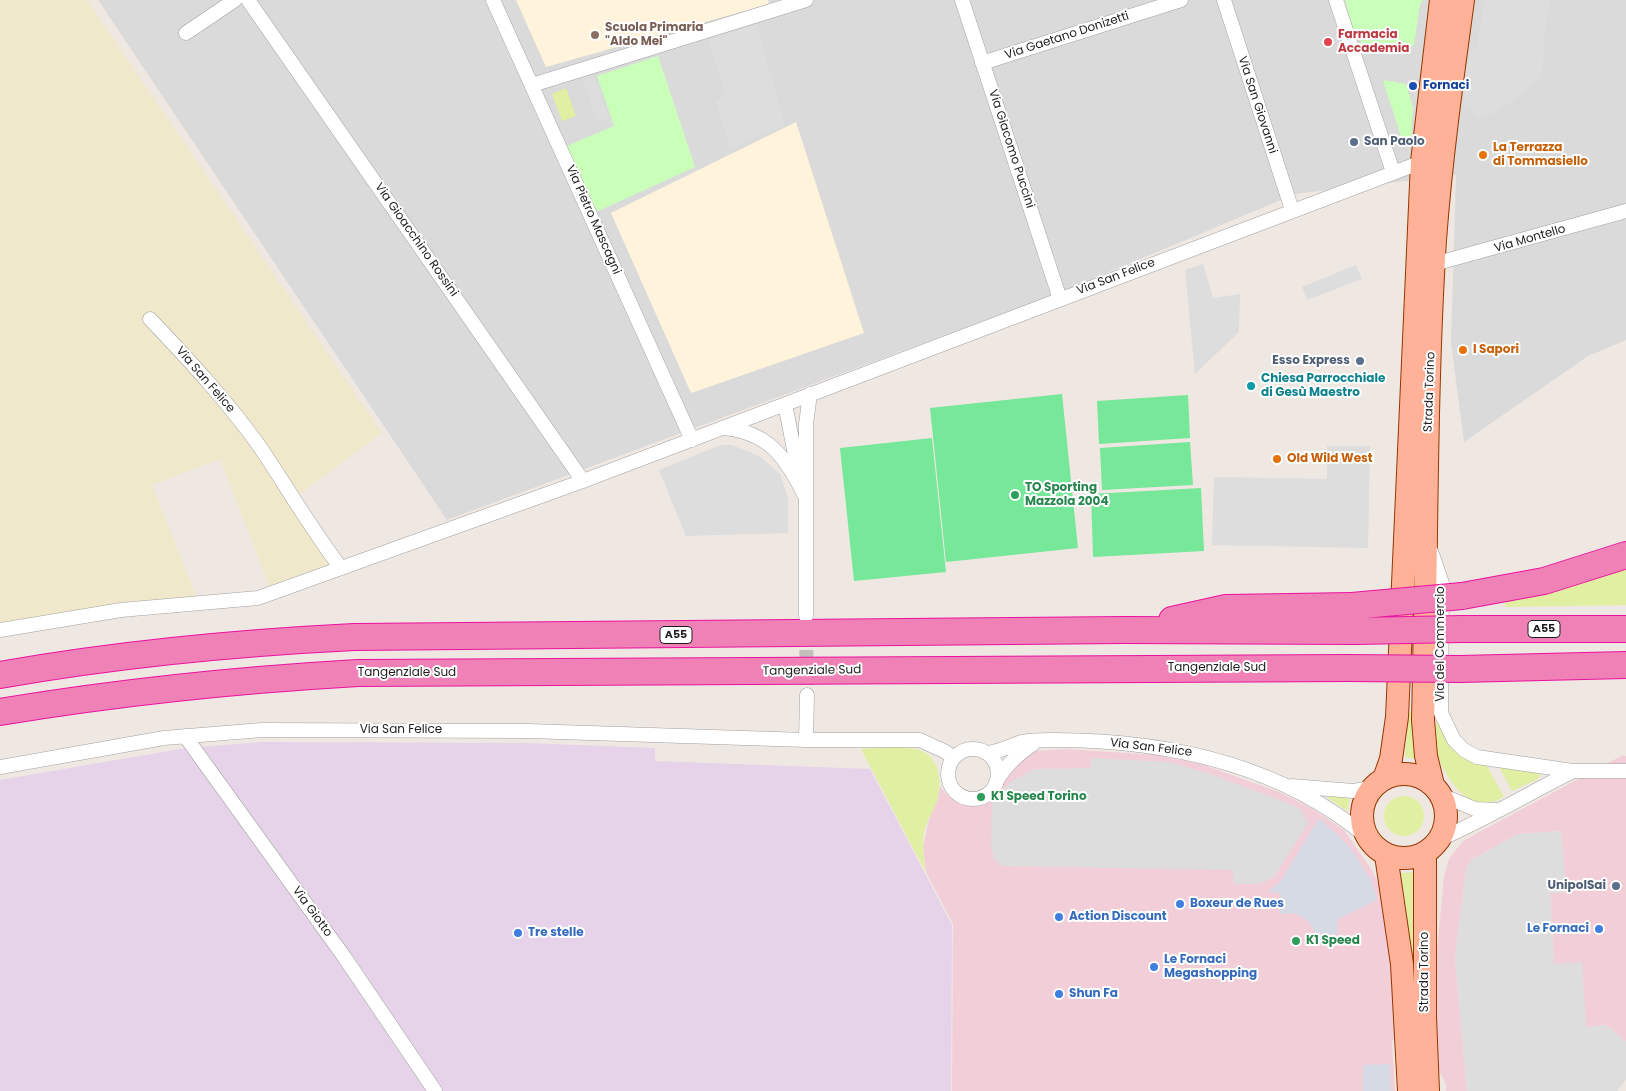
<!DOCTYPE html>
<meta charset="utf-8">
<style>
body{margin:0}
canvas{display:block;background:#efe7e2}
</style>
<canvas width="1626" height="1091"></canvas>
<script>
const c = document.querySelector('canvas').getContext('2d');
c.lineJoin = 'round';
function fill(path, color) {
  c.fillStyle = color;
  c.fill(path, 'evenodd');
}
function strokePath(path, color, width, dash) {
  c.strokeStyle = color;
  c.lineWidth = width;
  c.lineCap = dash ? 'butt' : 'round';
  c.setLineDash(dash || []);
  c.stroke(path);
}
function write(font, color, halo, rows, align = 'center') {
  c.font = font + ' Poppins,sans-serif';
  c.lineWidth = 4;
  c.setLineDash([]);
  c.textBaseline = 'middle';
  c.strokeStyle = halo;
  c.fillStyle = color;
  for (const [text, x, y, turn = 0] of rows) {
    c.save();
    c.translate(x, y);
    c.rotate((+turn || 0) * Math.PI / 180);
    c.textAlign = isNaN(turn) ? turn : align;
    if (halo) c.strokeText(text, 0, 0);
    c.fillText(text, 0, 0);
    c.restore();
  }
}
const residential = new Path2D(`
 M98 0H1626V340L1588 356 1464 442 1451 343 1456 175 1295 194 1069 289 447 520Z`);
const commercial = new Path2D(`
 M1067 749 1157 755 1201 764 1279 792 1311 808 1344 830 1373 872 1382 892 1399 1027 1392 1042 1395 1091H952L953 924 926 872 923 847 929 819 938 799 940 786 946 794 961 805 990 802 1023 755 1035 751Z
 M1623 755 1626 756V1042L1606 1025 1586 1027 1554 964 1550 893 1566 892 1561 831 1518 834 1471 860 1466 870 1455 958 1467 1091H1446V1084L1436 1065 1433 993 1444 876 1449 859 1462 842 1472 836Z`);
const industrial = new Path2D(`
 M262 742 527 743 655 748V761L870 769 952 925 951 1091H0V780L186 748Z`);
const education = new Path2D(`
 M516 0H768L769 4 546 67Z
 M796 122 864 333 691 393 611 213Z`);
const farmland = new Path2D(`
 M0 0H87L382 433 293 499 341 568 272 593 220 459 152 485 199 603 0 630Z`);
const grass = new Path2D(`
 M566 88 576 116 562 121 552 94Z
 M1626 567V605L1505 607V601Z
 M1409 712H1414L1416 759 1405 757Z
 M1438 720 1486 764 1504 797C1497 800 1489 805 1482 804 1455 801 1423 744 1438 720Z
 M861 749C878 748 897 746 915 749 939 753 943 781 937 801 933 812 926 821 924 833 922 846 924 858 925 871Z
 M1498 765 1538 771 1540 775 1538 779 1512 791Z
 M1384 816a20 20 0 1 1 40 0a20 20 0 1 1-40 0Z
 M1350 796 1347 811 1328 798V797Z
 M1417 872 1419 1091 1410 938 1401 873Z`);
const park = new Path2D(`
 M1345 0H1423L1420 4 1414 45 1408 48 1387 45 1362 51 1360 36 1354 34Z
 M658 56 695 167 596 212 567 146 614 126 597 76Z
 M1383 80 1406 84 1413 108 1411 141 1404 146Z`);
const pitch = new Path2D(`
 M1062 394 1078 548 946 562 930 408Z
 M1188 395 1190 438 1099 444 1097 401Z
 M932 438 946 572 854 581 840 448Z
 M1190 442 1193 485 1102 490 1100 448Z
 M1201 488 1204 551 1093 557 1091 494Z`);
const parking = new Path2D(`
 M1485 0H1550L1545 32 1542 77 1496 113 1481 117 1475 116 1471 107 1463 105 1469 55 1477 46Z
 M757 25 785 125 730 149 716 101 726 95 708 40Z
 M594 77 609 119 598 123 583 81Z
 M1203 264 1213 298 1240 294 1239 332 1195 374 1185 270Z
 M1356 265 1362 279 1307 300 1302 287Z
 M721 445H732L759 456 780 474 788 498V533L686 536 659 470Z
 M1327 446H1370L1368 548 1212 545 1214 477 1327 479Z
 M1091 758 1170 762 1210 774 1293 805 1300 809 1308 823 1274 877 1259 884H1234L1233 870 1002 866 994 859 991 845 992 804 1009 783 1034 769 1091 768Z
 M1561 831 1566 892 1550 893 1554 964 1582 962 1586 1027 1606 1025 1626 1042V1080L1617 1091H1467L1455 958 1466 870 1471 860 1518 834Z`);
const plaza = new Path2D(`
 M1319 818 1344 841 1355 855 1370 878 1376 895 1377 900 1338 919 1337 934H1316L1308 921 1295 913 1280 914V893L1268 892 1281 881Z
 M1390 1064 1391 1091H1363V1065Z`);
const minorTunnel = new Path2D(`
 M806 629 807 695`);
const minor = new Path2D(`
 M248 0 583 481
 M493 0 692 440
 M962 0 1060 299
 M1224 0 1292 210
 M1336 0 1393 172
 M186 33 235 0
 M982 63 1181 0
 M532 85 806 0
 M1434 264 1626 211
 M150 319C189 360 227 401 260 447 287 487 311 529 341 568
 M785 404 799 475
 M723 428C768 432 785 456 804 494
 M1431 551 1442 583 1441 713 1454 740 1464 750 1477 757 1573 771H1626
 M806 616V424L810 394
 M0 630 121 610 258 598 583 481 1422 162
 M185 736 345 958 435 1091
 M806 740 807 695
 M948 774a25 25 0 1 1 50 0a25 25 0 1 1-50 0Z
 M986 753C1000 752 1009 746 1022 742 1031 740 1044 740 1053 740 1165 740 1279 764 1367 837
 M0 767 164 738 262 730 528 731 806 740H920L946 752 953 758
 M996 782C1006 765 1017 755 1033 744
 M1292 786 1353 791 1373 787
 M1441 795 1475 809 1499 810
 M1440 839C1486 819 1528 794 1573 771`);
const primary = new Path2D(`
 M1362 816a42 42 0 1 1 84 0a42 42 0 1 1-84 0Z
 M1384 779 1391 759 1397 717 1422 162 1441 0
 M1433 785 1426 756 1423 720C1427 561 1425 400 1435 240 1441 160 1452 80 1463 0
 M1425 853V1016L1428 1091
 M1386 855 1402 964 1409 1091`);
const motorway = new Path2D(`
 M1462 596 1544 581 1626 555
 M1172 620 1226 608 1352 606
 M1462 629H1626
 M1460 669 1626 665
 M0 675C118 654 235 643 354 637L1124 630 1355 631
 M0 712C120 692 237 680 358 673L1349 668`);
const motorwayBridge = new Path2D(`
 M1352 606 1462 596
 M1355 631 1462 629
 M1349 668 1460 669`);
const markers = [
 [595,35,5,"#8d6e63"],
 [1328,42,5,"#e0444e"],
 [1413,86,5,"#1a4fb4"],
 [1354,142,5,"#5c6f8a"],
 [1483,155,5,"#e8710a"],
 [1463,350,5,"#e8710a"],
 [1360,361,5,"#5c6f8a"],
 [1251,386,5,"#0f9aa8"],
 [1277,459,5,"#e8710a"],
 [1015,495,5,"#2e9e5b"],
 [981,797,5,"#2e9e5b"],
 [1616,886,5,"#5c6f8a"],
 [1180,904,5,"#3f7fe0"],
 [1059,917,5,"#3f7fe0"],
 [1599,929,5,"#3f7fe0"],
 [518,933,5,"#3f7fe0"],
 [1296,941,5,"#2e9e5b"],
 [1154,967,5,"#3f7fe0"],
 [1059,994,5,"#3f7fe0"]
];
const shields = [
 [1544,629,32],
 [676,635,32]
];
const shieldNames = [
 ["A55",1544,629],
 ["A55",676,635]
];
const educationNames = [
 ["Scuola Primaria",605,28],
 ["\"Aldo Mei\"",605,42]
];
const healthNames = [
 ["Farmacia",1338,35],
 ["Accademia",1338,49]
];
const streetNames = [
 ["Via Gaetano Donizetti",1067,36,-18],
 ["Via San Giovanni",1257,105,72],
 ["Via Giacomo Puccini",1011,149,72],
 ["Via Pietro Mascagni",593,220,66],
 ["Via Montello",1530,239,-16],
 ["Via Gioacchino Rossini",416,240,55],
 ["Via San Felice",1116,277,-21],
 ["Via San Felice",205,380,49],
 ["Strada Torino",1430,392,-88],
 ["Via del Commercio",1441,644,-90],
 ["Tangenziale Sud",1217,668],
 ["Tangenziale Sud",812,671,-1],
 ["Tangenziale Sud",407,673],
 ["Via San Felice",401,730],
 ["Via San Felice",1151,748,7],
 ["Via Giotto",312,912,54],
 ["Strada Torino",1425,972,-90]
];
const transitNames = [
 ["Fornaci",1423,86]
];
const serviceNames = [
 ["San Paolo",1364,142,"left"],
 ["Esso Express",1350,361],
 ["UnipolSai",1606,886]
];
const foodNames = [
 ["La Terrazza",1493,148],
 ["di Tommasiello",1493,162],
 ["I Sapori",1473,350],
 ["Old Wild West",1287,459]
];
const cultureNames = [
 ["Chiesa Parrocchiale",1261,379],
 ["di Gesù Maestro",1261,393]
];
const leisureNames = [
 ["TO Sporting",1025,488],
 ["Mazzola 2004",1025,502],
 ["K1 Speed Torino",991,797],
 ["K1 Speed",1306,941]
];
const shopNames = [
 ["Boxeur de Rues",1190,904],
 ["Action Discount",1069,917],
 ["Le Fornaci",1589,929,"right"],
 ["Tre stelle",528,933],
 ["Le Fornaci",1164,960],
 ["Megashopping",1164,974],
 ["Shun Fa",1069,994]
];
fill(residential, '#dbdada');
fill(commercial, '#f2cfd8');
fill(industrial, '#e7d3e9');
fill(education, '#fff4db');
fill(farmland, '#f0e8ca');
fill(grass, '#e0efa2');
fill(park, '#c9ffb9');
fill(pitch, '#77e799');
fill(parking, '#ddd');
fill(plaza, '#d6dae5');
strokePath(minorTunnel, '#c5bfbb', 14, [14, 7]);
strokePath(minor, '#a1a1a1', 15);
strokePath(primary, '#963600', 24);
strokePath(motorway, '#ea129e', 28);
strokePath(minor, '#fff', 14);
strokePath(primary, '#ffb297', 22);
strokePath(motorway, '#ef81b7', 26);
strokePath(motorwayBridge, '#ea129e', 28, []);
strokePath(motorwayBridge, '#ef81b7', 26);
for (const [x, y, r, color] of markers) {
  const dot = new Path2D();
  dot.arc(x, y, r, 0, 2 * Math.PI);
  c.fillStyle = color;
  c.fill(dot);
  strokePath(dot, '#fff', 2);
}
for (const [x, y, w] of shields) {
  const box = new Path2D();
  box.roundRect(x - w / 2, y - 8.5, w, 17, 4);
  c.fillStyle = '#fff';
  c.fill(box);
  strokePath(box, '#1d1d1d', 1);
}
write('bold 11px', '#1d1d1d', null, shieldNames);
write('bold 12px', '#785e54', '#fff', educationNames, 'left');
write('bold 12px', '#be3a42', '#fff', healthNames, 'left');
write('12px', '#1d1d1d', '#fff', streetNames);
write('bold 12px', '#164399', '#fff', transitNames, 'left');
write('bold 12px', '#4e5e75', '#fff', serviceNames, 'right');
write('bold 12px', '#c56008', '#fff', foodNames, 'left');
write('bold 12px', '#0d838f', '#fff', cultureNames, 'left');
write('bold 12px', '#27864d', '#fff', leisureNames, 'left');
write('bold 12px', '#366cbe', '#fff', shopNames, 'left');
</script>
